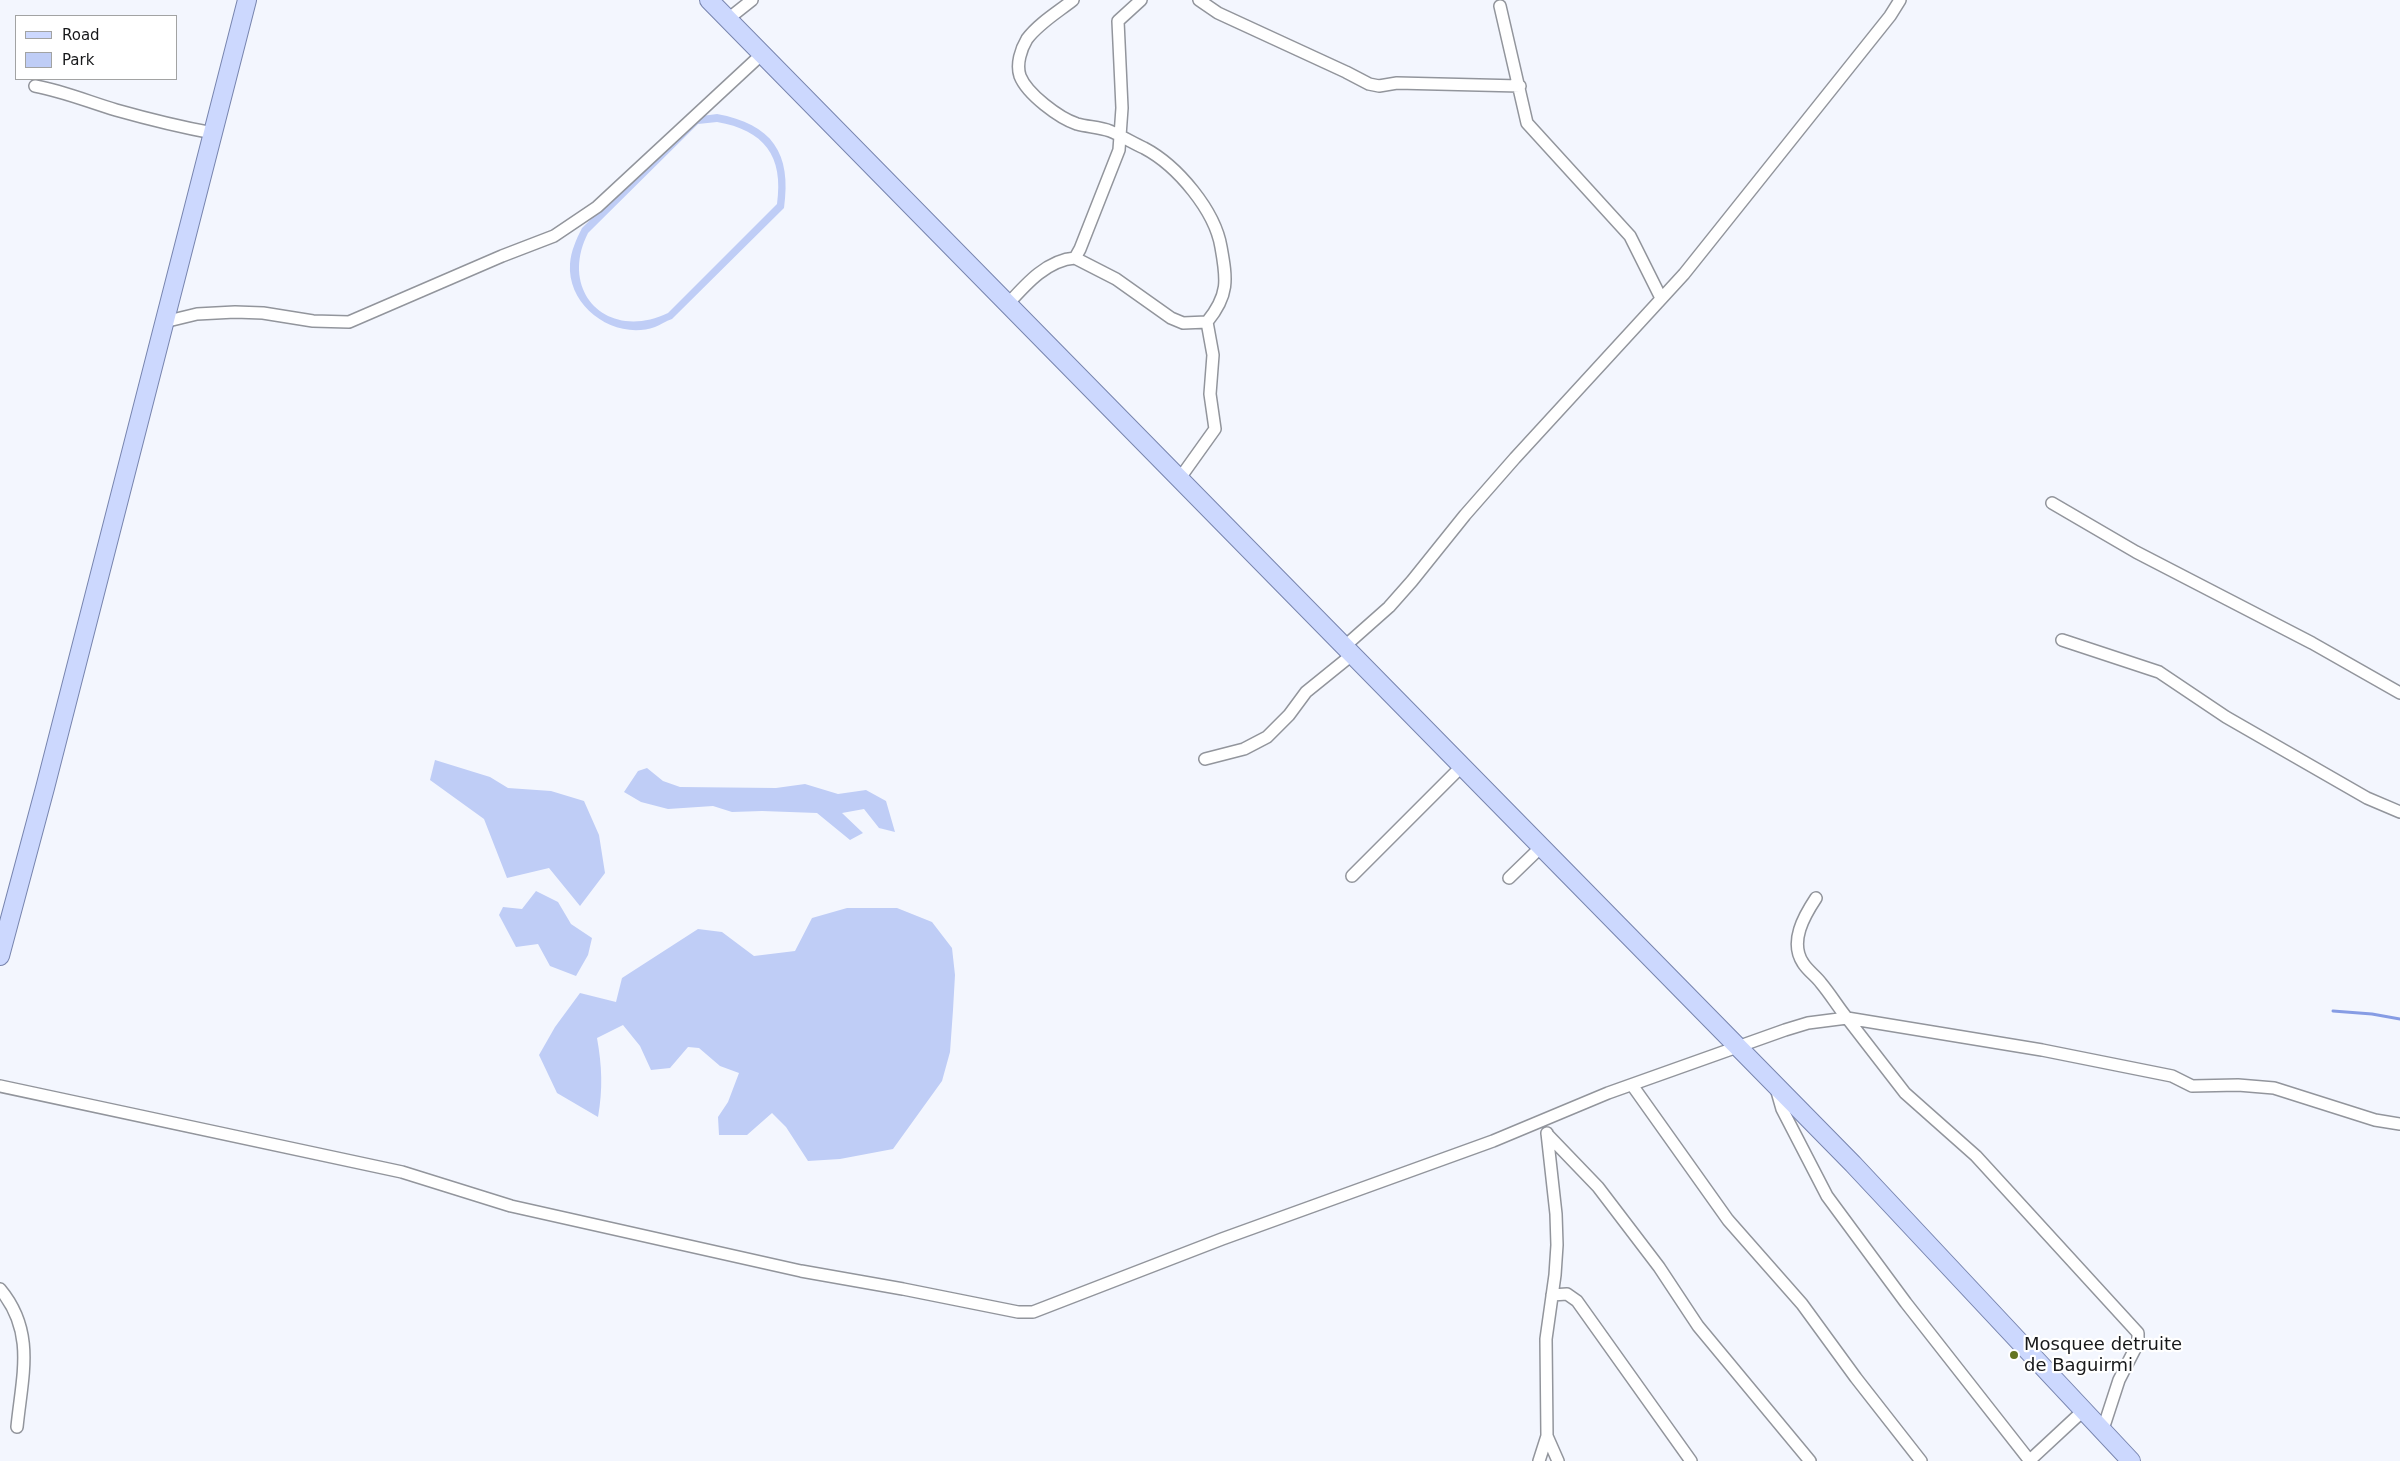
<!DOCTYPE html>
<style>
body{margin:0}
#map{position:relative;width:2400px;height:1461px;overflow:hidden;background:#f3f6fe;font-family:"DejaVu Sans",sans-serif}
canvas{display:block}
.legend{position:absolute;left:15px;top:15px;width:162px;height:65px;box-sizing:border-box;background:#fff;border:1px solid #a2a3a3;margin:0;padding:6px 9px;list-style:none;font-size:15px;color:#17181a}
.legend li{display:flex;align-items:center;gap:10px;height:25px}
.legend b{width:25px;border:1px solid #a2a3a3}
</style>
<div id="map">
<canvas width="2400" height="1461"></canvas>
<ul class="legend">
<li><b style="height:6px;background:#ccd8fe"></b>Road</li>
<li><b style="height:14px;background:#bfcdf6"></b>Park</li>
</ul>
</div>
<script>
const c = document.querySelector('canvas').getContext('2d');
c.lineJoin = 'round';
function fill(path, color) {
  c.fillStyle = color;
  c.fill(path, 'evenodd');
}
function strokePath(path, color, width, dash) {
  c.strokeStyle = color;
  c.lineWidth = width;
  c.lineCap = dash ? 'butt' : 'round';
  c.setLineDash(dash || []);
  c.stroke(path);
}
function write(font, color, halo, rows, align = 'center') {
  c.font = font + ' "DejaVu Sans",sans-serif';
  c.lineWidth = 4.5;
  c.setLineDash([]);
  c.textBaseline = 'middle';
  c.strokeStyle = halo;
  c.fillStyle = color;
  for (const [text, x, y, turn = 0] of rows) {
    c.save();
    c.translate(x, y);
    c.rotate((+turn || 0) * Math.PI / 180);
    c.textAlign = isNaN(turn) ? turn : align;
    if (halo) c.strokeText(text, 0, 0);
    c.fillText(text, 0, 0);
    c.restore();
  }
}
const green = new Path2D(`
 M717 114C772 124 792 153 784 208L672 319C666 321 660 325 655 327 615 341 567 307 570 264 571 251 576 240 582 228L694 117ZM717 122C764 130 784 156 777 204L668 313C608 342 558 292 588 233L698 124Z
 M435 760 490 777 508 788 551 791 584 801 599 835 605 873 580 906 549 868 507 878 484 819 430 780Z
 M647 768 663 781 680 787 776 788 805 784 838 794 866 790 886 801 895 832 879 828 864 809 842 813 863 833 850 840 817 813 762 811 732 812 713 806 668 809 641 802 624 792 638 771Z
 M536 891 558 902 571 924 592 938 588 955 576 976 550 966 538 944 516 947 499 915 503 907 522 909Z
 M847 908H897L932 922 952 948 955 975 953 1010 950 1052 942 1081 893 1149 840 1159 808 1161 786 1127 772 1113 747 1135H719L718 1117 728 1102 739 1073 720 1066 699 1048 688 1047 670 1068 651 1070 640 1046 623 1025 597 1038C602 1066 603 1089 598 1117L557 1093 539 1055 555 1027 580 993 616 1002 622 978 698 929 722 932 754 956 795 951 812 918Z`);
const stream = new Path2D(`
 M2333 1011 2372 1014 2400 1019`);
const street = new Path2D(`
 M1073 0C1058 12 1039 23 1027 39 1021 49 1016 64 1020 76 1027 94 1059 118 1077 124 1088 127 1100 127 1110 131 1122 136 1133 143 1144 148 1178 166 1215 211 1221 247 1227 280 1229 295 1207 322L1183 323 1171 318 1116 279 1075 258
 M1199 0 1218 13 1346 72 1369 84 1379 86 1397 83 1520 86
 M1500 6 1527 123 1630 236 1661 298
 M728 19 752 0
 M35 86C63 91 89 102 116 110 148 119 180 127 213 133
 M1008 304C1026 284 1047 260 1075 258L1080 249 1119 150 1122 108 1118 21 1141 0
 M164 322 197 314 235 312 263 313 313 321 349 322 502 256 554 236 597 207 762 54
 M1180 478 1215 429 1210 394 1213 355 1207 322
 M2052 503 2136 552 2312 643 2400 693
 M2062 640 2159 672 2226 717 2367 798 2400 812
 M1345 646 1389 607 1412 581 1465 515 1515 458 1684 274 1890 16 1900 0
 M1205 759 1244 749 1267 737 1289 715 1306 692 1353 654
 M1352 876 1462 766
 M1509 878 1541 847
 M1816 898C1804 916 1789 942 1803 963 1808 971 1816 976 1821 983 1831 995 1838 1007 1847 1018L2042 1050 2172 1076 2192 1086 2238 1085 2274 1088 2375 1120 2400 1124
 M1632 1085 1728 1220 1802 1304 1856 1378 1921 1461
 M0 1086 402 1172 511 1206 801 1271 903 1289 1018 1312H1033L1222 1239 1493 1141 1608 1093 1785 1030 1808 1023 1847 1018 1905 1093 1976 1156 2138 1333V1343L2119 1380 2103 1429
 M1776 1088 1782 1109 1827 1196 1906 1303 2030 1461
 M1547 1134 1598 1187 1659 1267 1698 1326 1810 1461
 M0 1289C36 1332 22 1376 17 1427
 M1552 1295 1567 1294 1577 1301 1691 1461
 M1547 1436 1558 1461
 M1539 1461 1547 1436 1546 1339 1555 1275 1557 1245 1556 1214 1547 1133
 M2029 1461 2085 1409`);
const primary = new Path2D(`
 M709 0 1853 1164 2131 1461
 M0 956 45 788 247 0`);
const markers = [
 [2014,1355,5,"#637421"]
];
const poiNames = [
 ["Mosquee detruite",2024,1345],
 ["de Baguirmi",2024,1366]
];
fill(green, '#bfcdf6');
strokePath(stream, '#869ce4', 3);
strokePath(street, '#92959c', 14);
strokePath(primary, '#7784ae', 20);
strokePath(street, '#fff', 11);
strokePath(primary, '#ccd8fe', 18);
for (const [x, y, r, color] of markers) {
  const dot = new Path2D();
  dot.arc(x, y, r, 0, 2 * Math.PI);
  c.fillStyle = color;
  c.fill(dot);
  strokePath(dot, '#fff', 2);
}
write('18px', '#17181a', '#fff', poiNames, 'left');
</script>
